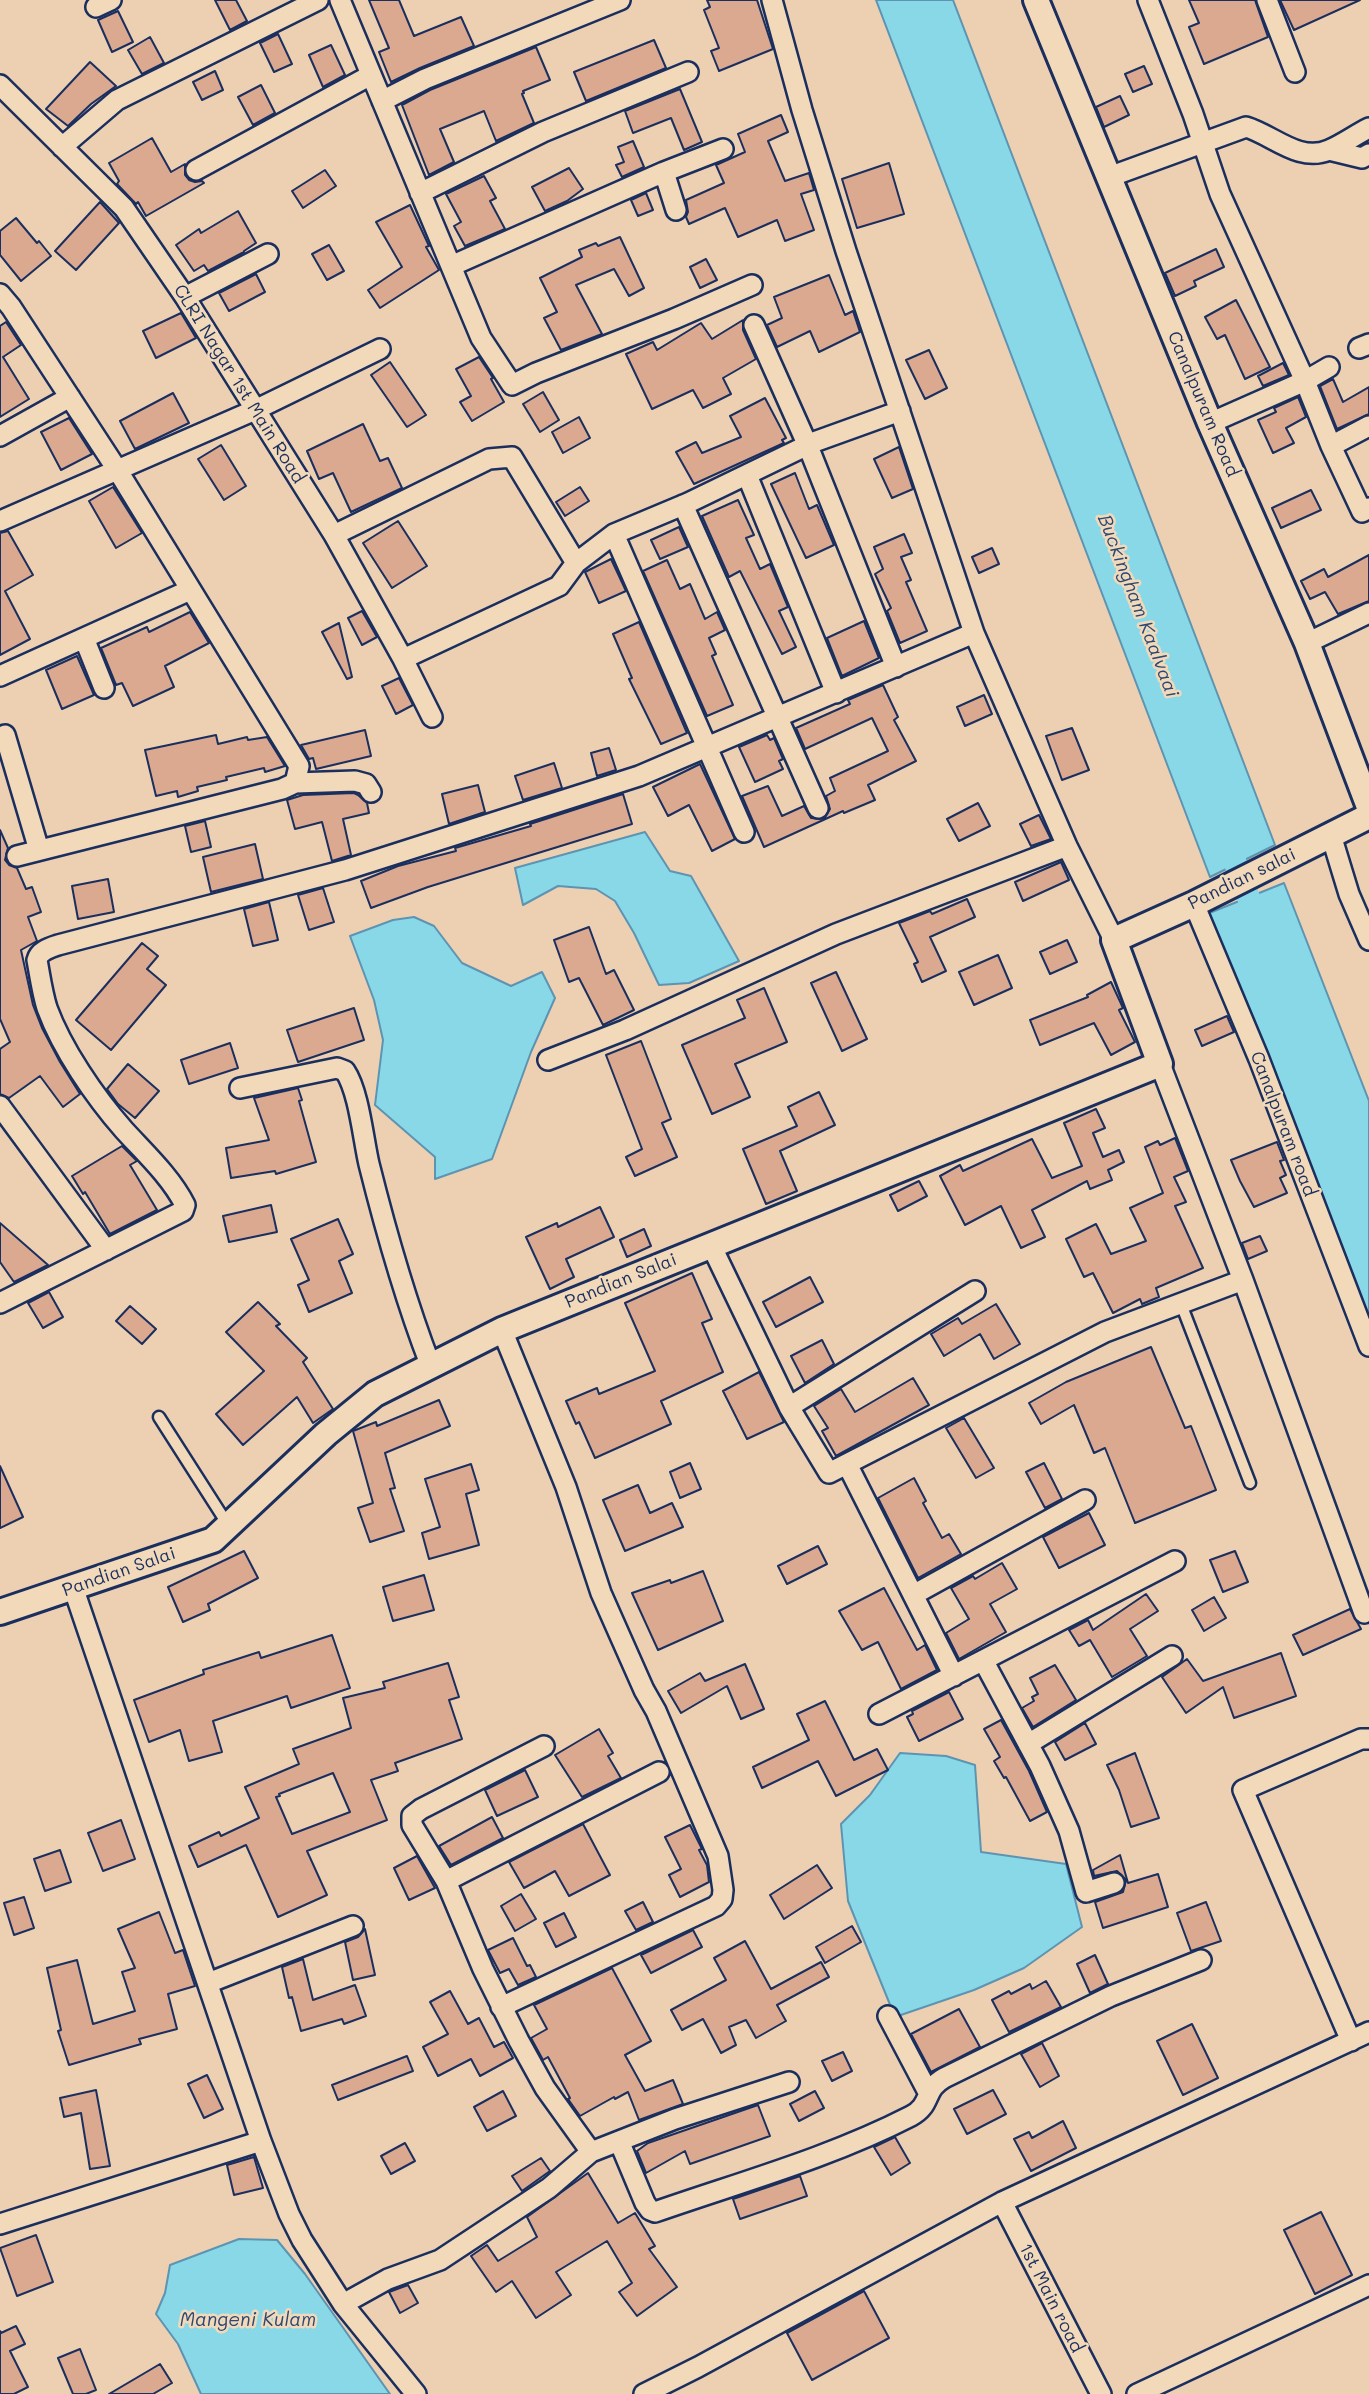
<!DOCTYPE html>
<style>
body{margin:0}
canvas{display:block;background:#edcfb2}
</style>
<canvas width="1369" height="2394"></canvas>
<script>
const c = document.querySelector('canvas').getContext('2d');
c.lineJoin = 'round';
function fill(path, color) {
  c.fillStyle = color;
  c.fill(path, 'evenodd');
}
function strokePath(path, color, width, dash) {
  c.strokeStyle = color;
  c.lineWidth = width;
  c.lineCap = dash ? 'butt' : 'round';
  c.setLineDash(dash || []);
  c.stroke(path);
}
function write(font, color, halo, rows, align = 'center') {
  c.font = font + ' Mali,sans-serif';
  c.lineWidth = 5;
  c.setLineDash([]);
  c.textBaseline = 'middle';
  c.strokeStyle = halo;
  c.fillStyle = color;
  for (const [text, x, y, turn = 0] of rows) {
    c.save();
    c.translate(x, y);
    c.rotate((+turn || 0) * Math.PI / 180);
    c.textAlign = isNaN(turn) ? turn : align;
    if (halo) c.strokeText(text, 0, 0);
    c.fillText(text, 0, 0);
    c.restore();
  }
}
const water = new Path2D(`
 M876 0H953L1275 845 1210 877Z
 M645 832 670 871 691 876 739 961 689 983 659 985 634 933 615 901 596 889 558 886 523 905 515 868Z
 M1284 883 1369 1101V1339L1202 916Z
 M414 917 434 926 462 963 511 986 542 972 555 998 531 1052 492 1159 435 1179V1157L375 1105 383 1040 374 1000 350 936 393 920Z
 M900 1753 946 1756 975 1765 981 1852 1066 1864 1082 1927 1024 1968 974 1990 895 2017 848 1901 841 1824 870 1795Z
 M239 2239 277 2240 305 2274 390 2394H201L178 2344 156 2314 165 2293 170 2265Z`);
const canal = new Path2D(`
 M1225 836 1259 925`);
const building = new Path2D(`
 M215 0H236L247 21 230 30Z
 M369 0H399L414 36 461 17 474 46 420 68 391 82 379 52 389 48Z
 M707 0H757L773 49 719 71 711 51 719 48 704 10 710 7Z
 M1189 0H1255L1268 37 1204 64 1189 27 1199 23Z
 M1280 0H1360L1294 30Z
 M118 11 133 42 112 52 98 20Z
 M278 34 292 64 274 72 260 43Z
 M150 37 164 63 142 74 128 50Z
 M654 40 666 68 586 101 574 72Z
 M331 45 345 75 323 87 309 55Z
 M536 47 550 80 523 91 524 93 522 94 534 123 496 141 484 111 440 129 454 162 429 175 402 105 430 90Z
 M90 62 116 86 91 104 68 126 46 109Z
 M1144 66 1152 84 1133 92 1125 74Z
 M215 71 223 90 202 100 193 82Z
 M261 85 275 113 253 125 238 97Z
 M680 89 702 142 684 150 671 118 633 133 625 111Z
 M1120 96 1129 115 1104 127 1096 107Z
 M781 115 788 132 768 141 785 181 809 173 814 190 801 194 814 230 785 241 777 220 738 237 725 208 689 224 686 217 688 212 686 200 724 183 716 165 745 152 738 134Z
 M152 138 171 172 185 164V175L189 180 195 182 202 181 204 183 146 216 138 202 136 204 117 184 119 181 109 163Z
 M633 141 644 167 622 177 616 165 624 162 618 147Z
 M889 163 904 214 857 228 842 179Z
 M569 168 583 189 567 201 545 211 532 187Z
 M325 170 336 186 303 208 292 191Z
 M484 176 496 198 490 201 505 229 465 246 454 226 461 222 446 194Z
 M646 193 653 210 638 216 631 200Z
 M100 202 119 223 76 270 55 251Z
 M410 205 429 246 426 247 439 270 380 308 368 290 402 267 376 222Z
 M238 211 256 243 244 251V252L208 271 204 265 194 271 176 245 199 229 201 233Z
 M16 218 37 243 39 241 51 256 21 281 0 255V231Z
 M620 237 644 288 629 296 614 269 576 285 602 334 561 350 544 318 557 312 540 278 582 257 579 250 596 243 598 246Z
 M329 245 344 271 327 280 312 254Z
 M1216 249 1224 267 1194 281 1196 286 1175 296 1165 273Z
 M706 259 717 280 700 288 690 267Z
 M256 274 265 292 229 311 219 293Z
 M829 275 845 315 853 311 860 332 819 352 810 331 777 347 767 325 782 318 774 297Z
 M1236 300 1270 367 1245 379 1225 335 1217 339 1205 317Z
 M181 313 196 338 156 358 143 331Z
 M743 320V330L756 359 723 378 731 394 703 408 693 390 652 409 626 354 653 342 657 350 701 323 712 339Z
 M6 322 21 345 3 357 29 399 0 417V326Z
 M929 350 947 388 925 399 906 360Z
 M479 357 493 378 491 379 504 402 472 421 460 402 471 396 456 369Z
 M390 362 426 415 407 427 371 375Z
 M1283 363 1289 375 1263 386 1258 376Z
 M1333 379 1343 402 1369 387V414L1337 429 1320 386Z
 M543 392 559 420 540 432 523 404Z
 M173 393 189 423 135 449 120 421Z
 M1298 397 1306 417 1286 428 1294 443 1273 453 1258 420 1276 412 1274 408Z
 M765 398 786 438 782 440 784 443 694 484 676 452 696 442 702 453 741 437 730 416Z
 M579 417 590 438 563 453 552 432Z
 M69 418 92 454 61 470 41 432Z
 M363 424 380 461 388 458 402 488 351 512 333 473 319 479 307 451Z
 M221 445 246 486 224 500 198 459Z
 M899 447 913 489 892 498 874 459Z
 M795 473 809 509 817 505 834 545 806 558 771 484Z
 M113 487 142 533 116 548 89 501Z
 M580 487 589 501 565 516 556 502Z
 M1311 490 1321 510 1281 528 1272 508Z
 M738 500 754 535 746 538 760 569 770 564 788 607 779 611 796 647 782 654 740 571 729 577 702 516Z
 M398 521 427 566 392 588 363 543Z
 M679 527 688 547 660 559 651 540Z
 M8 531 33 575 5 591 30 639 0 655V533Z
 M904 534 912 553 901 557 911 580 906 582 927 631 900 643 887 611 891 608 875 574 883 569 874 547Z
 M992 548 999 564 979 573 972 557Z
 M1369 555V601L1338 614 1325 592 1310 599 1301 581 1324 569 1328 577Z
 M611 559 626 591 599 603 585 572Z
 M667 560 680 589 690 584 705 619 717 612 725 630 709 638 716 654 712 656 733 705 707 716 643 571Z
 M362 611 377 637 362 645 348 618Z
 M190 612 209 643 165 666 174 687 133 706 122 683 116 685 101 648 147 627 149 632Z
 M864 621 879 658 842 676 827 638Z
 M639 622 687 733 661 744 629 679 632 678 613 634Z
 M339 623 352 677 347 679 322 632Z
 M77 656 94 695 62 709 46 670Z
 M399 678 413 705 396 714 382 686Z
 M883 685 898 717 894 720 916 761 868 785 875 800 844 813 843 811 764 847 742 796 768 786 782 816 804 806 811 818 824 819 830 809 826 796 835 791 830 778 888 751 872 718 805 749 796 728 850 704 848 700Z
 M984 695 992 714 965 726 957 707Z
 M1072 728 1089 770 1062 780 1046 736Z
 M365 730 371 756 316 769 313 758 309 759 301 745Z
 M216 735 218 744 247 737 248 740 267 737 285 766 265 772 264 768 226 777 227 780 197 787 198 791 178 797 177 791 156 796 145 750Z
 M767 735 770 740 774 738 783 759 779 761 783 769 755 782 739 747Z
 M609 748 616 770 597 776 591 753Z
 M554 763 562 788 523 800 515 776Z
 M700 764 735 839 712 851 689 805 668 816 653 787Z
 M478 785 485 812 449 824 442 794Z
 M354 793 358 795 367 803 369 813 343 819 351 855 332 861 322 822 295 829 287 800 303 795Z
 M623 794 632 824 428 887 371 908 361 881 398 866 456 851 455 848 531 826 530 824Z
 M978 803 990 826 959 841 947 819Z
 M1039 815 1051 839 1031 846 1020 824Z
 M205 821 211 847 191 852 185 826Z
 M0 830 8 848 5 860 9 865 17 868 26 889 32 887 41 912 28 917 37 941 21 950 33 1005 42 1028 60 1062 80 1094 63 1107 40 1076 9 1098 0 1094V1049L10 1042 0 1019Z
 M255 844 263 879 211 892 203 857Z
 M1061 862 1069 880 1023 901 1015 882Z
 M108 879 114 912 78 919 72 886Z
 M323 888 334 922 309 930 298 895Z
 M967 899 975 917 930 937 946 971 922 982 914 964 918 962 899 923 930 911 932 914Z
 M269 902 278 940 253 946 244 909Z
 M589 927 606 974 614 970 634 1010 603 1025 579 978 569 982 554 940Z
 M1067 940 1077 962 1050 974 1040 952Z
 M142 943 158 956 147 969 166 985 111 1050 76 1020Z
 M998 955 1012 988 974 1005 959 972Z
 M836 972 867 1039 842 1051 811 983Z
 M1111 982 1123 1008 1119 1010 1135 1042 1111 1055 1094 1023 1040 1045 1030 1020 1088 997 1087 995Z
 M764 988 787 1042 735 1064 750 1097 712 1114 682 1045 745 1018 737 1000Z
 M354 1008 364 1040 298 1062 287 1030Z
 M1227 1016 1234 1032 1202 1046 1195 1030Z
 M641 1041 671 1119 662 1123 677 1157 635 1176 626 1157 642 1149 606 1055Z
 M230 1043 238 1068 189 1084 181 1060Z
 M128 1064 159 1091 135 1118 118 1104 107 1089Z
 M298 1088 302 1100 299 1101 316 1162 276 1174 275 1171 231 1178 226 1148 269 1140 254 1098Z
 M819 1092 835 1125 780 1151 797 1191 766 1204 743 1149 797 1126 788 1107Z
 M1096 1109 1105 1128 1093 1133 1103 1157 1119 1150 1124 1162 1108 1170 1112 1180 1090 1189 1087 1181 1032 1210 1045 1237 1021 1248 1001 1206 965 1225 940 1176 960 1165 963 1171 1032 1139 1052 1178 1082 1166 1064 1123Z
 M1175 1138 1188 1171 1174 1177 1186 1202 1175 1206 1203 1268 1156 1288 1159 1297 1142 1304 1140 1299 1113 1313 1093 1273 1084 1277 1066 1239 1096 1224 1111 1254 1146 1241 1130 1208 1163 1193 1145 1147 1158 1141 1160 1145Z
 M1277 1142 1284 1160 1280 1161 1286 1175 1280 1178 1287 1193 1254 1207 1240 1181 1231 1160Z
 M122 1146 137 1161 130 1165 157 1210 110 1234 85 1192 83 1194 72 1176Z
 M919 1181 927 1196 898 1211 890 1195Z
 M271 1205 277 1232 229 1242 223 1216Z
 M600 1207 614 1237 566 1259 574 1277 550 1289 526 1237 557 1223 558 1227Z
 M338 1219 353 1254 339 1261 352 1293 309 1312 298 1285 309 1280 291 1239Z
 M0 1223 48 1265 14 1282 0 1262Z
 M644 1229 651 1246 627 1257 620 1240Z
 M1260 1236 1267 1251 1248 1259 1242 1243Z
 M692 1273 712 1319 702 1323 723 1372 661 1401 671 1424 595 1458 579 1422 576 1424 566 1401 597 1388 599 1394 655 1371 625 1303Z
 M810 1277 823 1302 776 1327 763 1302Z
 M49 1292 63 1317 43 1328 28 1303Z
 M258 1302 280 1324 276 1326 307 1358 303 1362 333 1409 313 1423 297 1397 243 1445 216 1414 264 1371 226 1332Z
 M996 1304 1020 1344 994 1359 980 1334 944 1356 931 1334 958 1318 962 1324Z
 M130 1306 156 1329 142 1344 116 1321Z
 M822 1340 834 1364 805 1383 791 1356Z
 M1151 1347 1185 1428 1191 1426 1216 1490 1135 1523 1105 1448 1094 1453 1074 1405 1041 1424 1029 1403 1066 1382Z
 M759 1372 784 1422 747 1439 723 1391Z
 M913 1378 929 1405 836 1456 822 1431 828 1428 814 1406 841 1389 855 1412Z
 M439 1400 450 1426 385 1453 395 1488 390 1489 404 1531 370 1542 358 1508 373 1503 353 1431 376 1422 377 1426Z
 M964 1418 994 1468 976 1478 946 1428Z
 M690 1463 701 1489 680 1498 670 1472Z
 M1044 1463 1062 1499 1045 1508 1026 1472Z
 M471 1464 479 1490 466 1494 479 1545 429 1559 422 1533 440 1527 425 1479Z
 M0 1466 23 1517 0 1528Z
 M914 1478 926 1501 923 1503 942 1538 949 1534 961 1554 918 1578 878 1498Z
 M638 1485 650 1513 672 1503 683 1527 625 1551 603 1500Z
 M1089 1513 1105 1545 1059 1568 1043 1537Z
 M818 1546 827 1564 787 1584 778 1566Z
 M244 1551 258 1578 208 1604 210 1610 183 1622 168 1587Z
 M1235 1551 1248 1582 1223 1592 1210 1560Z
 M1002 1563 1017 1589 990 1604 1006 1632 959 1659 946 1633 969 1619 951 1588 973 1576 975 1579Z
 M703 1571 723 1621 658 1650 632 1593 670 1580 671 1583Z
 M424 1575 434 1610 393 1621 383 1587Z
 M884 1588 917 1650 925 1645 937 1670 901 1689 878 1642 862 1650 839 1611Z
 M1146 1594 1158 1611 1130 1629 1147 1656 1112 1677 1090 1640 1079 1646 1069 1630 1088 1620 1093 1630Z
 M1214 1597 1226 1618 1204 1631 1192 1610Z
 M1350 1609 1361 1629 1303 1655 1293 1635Z
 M332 1635 350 1688 291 1708 287 1696 213 1721 222 1752 189 1761 180 1730 149 1742 134 1700 204 1674 203 1670 259 1652 261 1658Z
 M1281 1653 1296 1696 1234 1718 1223 1687 1186 1713 1162 1677 1187 1659 1203 1681Z
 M448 1663 459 1697 449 1700 462 1739 395 1763 398 1771 371 1780 387 1820 307 1851 327 1895 278 1917 246 1845 198 1867 189 1846 219 1832 221 1836 259 1818 245 1787 299 1764 293 1749 351 1728 343 1698 385 1688 383 1682ZM333 1773 350 1812 292 1834 276 1797 280 1796 279 1794Z
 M745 1664 764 1709 741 1719 727 1686 681 1713 668 1691 700 1673 705 1681Z
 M1055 1665 1076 1700 1033 1727 1022 1708 1034 1701 1032 1697 1038 1694 1030 1678Z
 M949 1692 963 1719 919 1741 907 1717 913 1714 912 1711Z
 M825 1701 854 1760 877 1749 888 1770 836 1796 818 1761 762 1788 753 1767 809 1740 797 1714Z
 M1001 1720 1029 1771 1047 1812 1030 1821 1006 1777 1004 1778 994 1761 1000 1757 984 1729Z
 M1085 1723 1096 1744 1065 1760 1055 1742Z
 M599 1729 613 1753 608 1756 621 1778 582 1797 555 1755Z
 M1135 1753 1159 1818 1131 1827 1119 1790 1107 1765Z
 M525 1770 538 1797 497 1816 485 1790Z
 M492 1817 503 1838 451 1865 439 1846Z
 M121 1820 135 1859 103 1871 88 1833Z
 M583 1824 610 1875 569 1896 555 1871 524 1888 509 1862Z
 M690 1825 702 1849 699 1850 707 1865 709 1882 680 1897 669 1875 681 1869 665 1837Z
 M60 1850 71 1882 45 1891 34 1859Z
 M1120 1855 1128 1883 1158 1874 1168 1907 1103 1928 1095 1902 1123 1892 1126 1880 1117 1871 1094 1876 1093 1870Z
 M417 1856 435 1888 409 1900 394 1868Z
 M817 1865 832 1888 784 1919 770 1895Z
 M521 1894 536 1919 515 1931 501 1906Z
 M24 1897 34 1928 14 1935 4 1903Z
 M643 1902 653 1922 636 1930 625 1911Z
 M1206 1902 1221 1941 1191 1951 1177 1913Z
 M159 1912 175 1953 183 1950 195 1986 168 1994 177 2029 139 2039 141 2044 69 2065 58 2031 61 2030 47 1968 77 1960 93 2024 135 2011 122 1972 135 1968 118 1929Z
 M564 1913 576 1937 556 1947 544 1923Z
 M852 1926 861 1942 825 1963 816 1947Z
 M365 1929 375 1975 353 1980 345 1942 358 1937Z
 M693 1930 702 1947 651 1973 641 1955Z
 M513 1938 527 1966 530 1965 536 1977 518 1985 509 1969 500 1973 488 1950Z
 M745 1941 771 1989 821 1962 829 1977 777 2005 786 2021 756 2038 746 2020 729 2027 736 2045 721 2053 703 2019 682 2030 671 2010 726 1980 714 1958Z
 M1095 1955 1108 1984 1090 1993 1077 1964Z
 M303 1959 313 2000 355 1985 366 2016 344 2024 342 2019 301 2031 292 1997 289 1998 282 1967Z
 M612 1968 651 2041 625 2055 645 2091 673 2080 683 2104 639 2120 628 2092 615 2099 614 2097 580 2116 568 2099 570 2098 548 2057 543 2060 531 2038 547 2029 534 2005Z
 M1046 1981 1061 2007 1009 2032 992 2000 1009 1991 1011 1994 1030 1984 1032 1989Z
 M450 1991 468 2024 479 2018 494 2047 504 2042 513 2058 480 2076 471 2059 438 2076 423 2047 448 2034 430 2002Z
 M959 2009 980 2047 931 2072 911 2034Z
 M1192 2024 1218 2078 1183 2095 1157 2041Z
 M1042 2043 1059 2076 1040 2087 1021 2054Z
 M843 2052 852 2071 832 2081 822 2061Z
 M407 2056 413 2071 338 2100 332 2085Z
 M207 2075 223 2109 204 2118 188 2084Z
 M96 2090 110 2166 90 2169 81 2113 64 2117 60 2098Z
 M993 2090 1006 2114 967 2134 954 2109Z
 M503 2091 516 2116 487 2131 474 2107Z
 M815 2091 824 2108 799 2121 790 2104Z
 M758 2105 770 2136 690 2164 685 2151 646 2173 637 2151 648 2143Z
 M1063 2121 1076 2148 1031 2171 1014 2139 1029 2132 1032 2138Z
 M895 2137 910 2163 891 2175 874 2147Z
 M405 2143 415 2161 391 2174 381 2156Z
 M254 2157 263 2188 234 2195 227 2165Z
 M541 2158 550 2171 522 2191 512 2176Z
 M588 2173 618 2223 635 2213 655 2246 649 2249 677 2287 637 2316 619 2292 632 2283 607 2241 556 2272 571 2295 536 2318 512 2281 496 2292 471 2256 487 2245 498 2261 537 2237 527 2217Z
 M800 2176 807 2196 740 2219 733 2199Z
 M1321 2212 1352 2275 1315 2294 1284 2230Z
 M36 2235 53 2282 17 2296 0 2248Z
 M408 2285 418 2303 400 2313 389 2292Z
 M864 2291 889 2338 812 2380 787 2333Z
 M16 2326 25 2344 10 2351 28 2387 14 2394H0V2331L1 2333Z
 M80 2349 96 2390 86 2394H73L58 2358Z
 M160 2364 172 2383 153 2394H109Z`);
const service = new Path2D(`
 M1181 1304 1250 1483
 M159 1417 228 1525`);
const minor = new Path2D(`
 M340 0 481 338 512 385 536 373 674 319 752 285
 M772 0 802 110 846 251 974 633 1067 846 1114 940
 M1148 0 1193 114 1220 194 1305 381 1210 423
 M1267 0 1295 72
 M96 7 111 0
 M0 85 124 208 185 297 334 535 403 659 432 717
 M382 101 425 79 620 0
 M62 147 117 100 318 0
 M1329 150 1362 158 1369 154
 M196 170 371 75
 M664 172 676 210
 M1109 177 1246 127C1273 135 1299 163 1329 150 1343 144 1355 135 1369 128
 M420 193 543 132 688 72
 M451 266 664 172 723 149
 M0 294 11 307 118 471 299 766 295 783 282 789 17 856
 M185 297 268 254
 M754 325 808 446 896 667
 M1359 348 1369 344
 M1329 367 1305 381 1331 446 1362 512 1369 508
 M0 436 70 397
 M1331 446 1369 426
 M747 475 836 693
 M683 505 818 808
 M0 521 255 410 380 349
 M614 534 744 832
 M334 535 489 459 512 457 576 563
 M84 638 104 688
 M1307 643 1369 613
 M403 659 559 586 576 563 614 534 688 503 814 442 900 411
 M0 676 190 590
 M5 735 39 850
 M295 783 355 781 366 784 371 792
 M1331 835 1349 894 1369 940
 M1194 904 1259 1059 1369 1346
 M548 1060 625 1030 836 934 1067 846
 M1160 1064 1243 1280 1364 1613
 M240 1088 337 1068 345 1071C359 1092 363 1138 369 1164 386 1232 405 1299 430 1364
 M0 1106 106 1250
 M711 1245 789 1407 829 1473 1105 1332 1243 1280
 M0 1303 183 1211 185 1205C171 1177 145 1153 124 1130 95 1097 62 1049 47 1008 42 992 40 976 37 960 39 951 49 948 58 945L345 870 639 776 974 633
 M789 1407 975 1291
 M847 1464 954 1676
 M73 1587 261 2141 289 2214 302 2240 343 2304 416 2394
 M913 1595 1085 1500
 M983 1660 1040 1766 1069 1831 1086 1892 1114 1883
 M879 1714 1175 1561
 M1028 1744 1172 1656
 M544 1746 421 1809 412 1816V1825L446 1881 483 1969 519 2041 545 2088 591 2152
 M446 1881 659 1772
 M208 1983 353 1926
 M501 2007 716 1906 722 1899 723 1890 718 1856 656 1711 644 1690 601 1593 566 1487 502 1330
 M888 2016 928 2092
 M1351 2041 1243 1790 1361 1739H1369
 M619 2141 645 2203 650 2210 655 2212C741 2182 829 2158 911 2116 932 2105 923 2090 944 2078L1111 1996 1201 1960
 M1002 2202 1101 2394
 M0 2224 261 2141
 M343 2304 388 2279 440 2260 549 2188 591 2152 675 2119 789 2082
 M644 2394 698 2367 1002 2202 1369 2032
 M1137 2394 1369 2285`);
const tertiary = new Path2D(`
 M1036 0 1210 423 1307 643 1369 807
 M0 1612 213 1540 326 1434 375 1394 502 1330 1160 1064 1114 940 1194 904 1369 816`);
const streetNames = [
 ["CLRI Nagar 1st Main Road",239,384,58],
 ["Canalpuram Road",1203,404,67],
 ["Pandian salai",1242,879,-26],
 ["Canalpuram road",1283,1124,69],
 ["Pandian Salai",621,1281,-22],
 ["Pandian Salai",119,1572,-19],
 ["1st Main road",1051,2298,63]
];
const waterNames = [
 ["Buckingham Kaalvaai",1138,606,69],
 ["Mangeni Kulam",248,2320]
];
fill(water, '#89d8e8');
strokePath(water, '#5d94b1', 2);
strokePath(canal, '#89d8e8', 23);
fill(building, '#dba890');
strokePath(building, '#1b2f5e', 2);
strokePath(service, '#1b2f5e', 15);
strokePath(minor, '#1b2f5e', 24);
strokePath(tertiary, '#1b2f5e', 30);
strokePath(service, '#f2d9ba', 10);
strokePath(minor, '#f2d9ba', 19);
strokePath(tertiary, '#f2d9ba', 24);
write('18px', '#1b2f5e', '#f2d9ba', streetNames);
write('italic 19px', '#2c4873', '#f2d9ba', waterNames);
</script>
